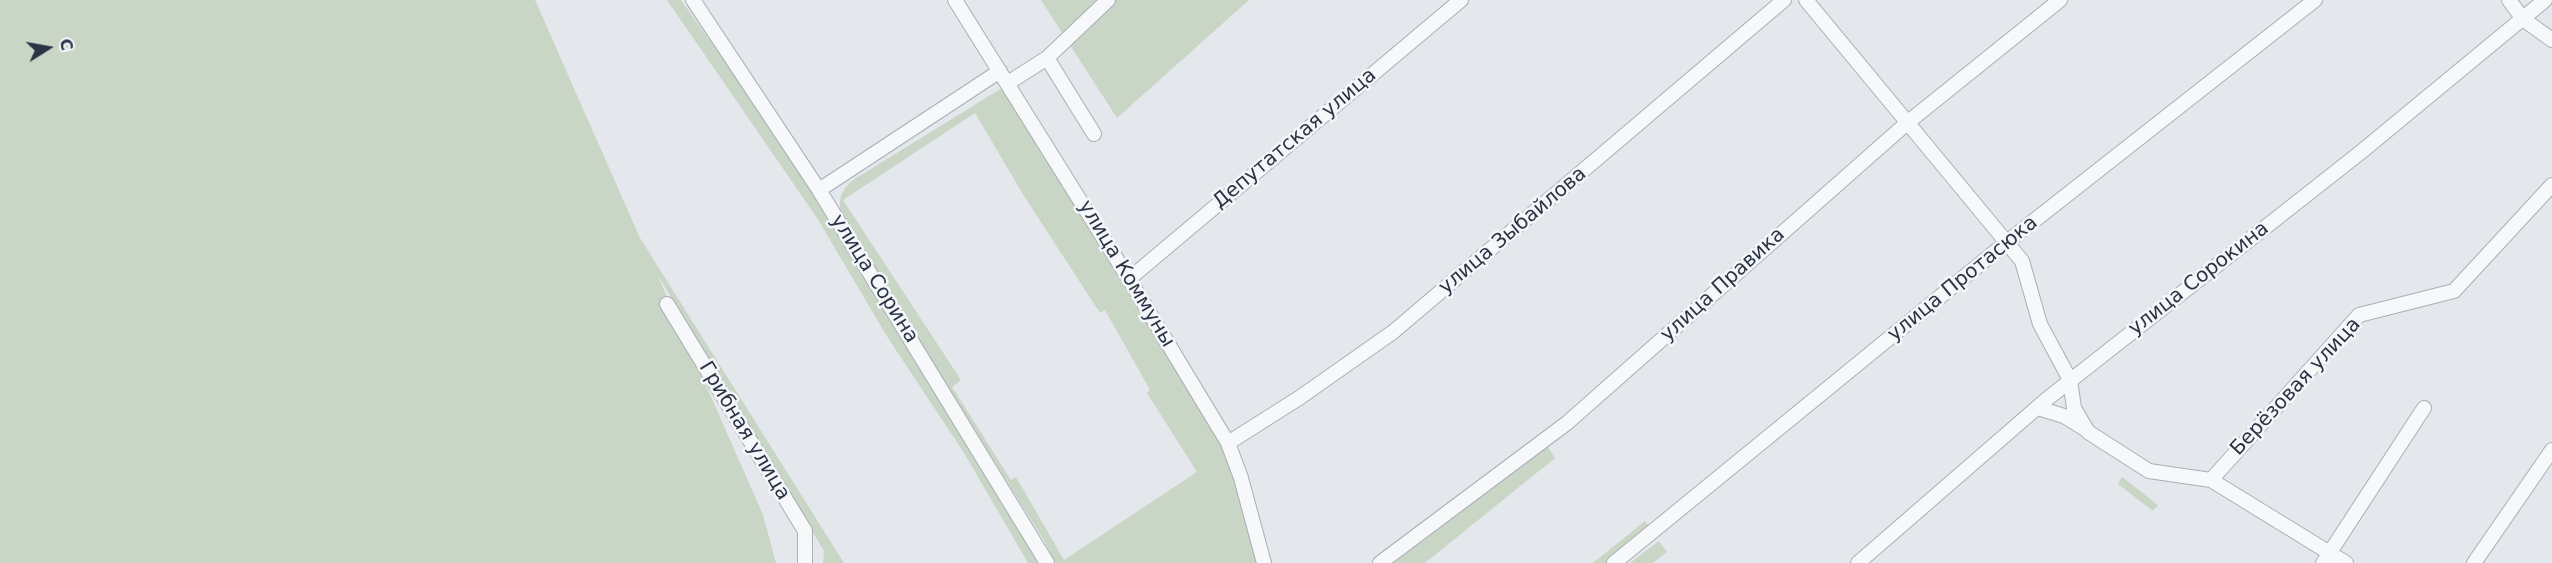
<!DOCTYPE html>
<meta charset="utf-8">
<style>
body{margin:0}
#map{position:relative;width:2552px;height:563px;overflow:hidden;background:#e4e7ec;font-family:"DejaVu Sans",sans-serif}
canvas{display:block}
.north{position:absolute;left:18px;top:18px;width:60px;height:60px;-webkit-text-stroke:4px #f4f6f9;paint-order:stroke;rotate:79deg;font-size:16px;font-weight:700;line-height:24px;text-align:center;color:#2b3445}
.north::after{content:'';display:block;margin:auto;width:21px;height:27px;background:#2b3445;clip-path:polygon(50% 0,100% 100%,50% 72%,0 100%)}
</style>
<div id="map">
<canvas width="2552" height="563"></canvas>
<div class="north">С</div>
</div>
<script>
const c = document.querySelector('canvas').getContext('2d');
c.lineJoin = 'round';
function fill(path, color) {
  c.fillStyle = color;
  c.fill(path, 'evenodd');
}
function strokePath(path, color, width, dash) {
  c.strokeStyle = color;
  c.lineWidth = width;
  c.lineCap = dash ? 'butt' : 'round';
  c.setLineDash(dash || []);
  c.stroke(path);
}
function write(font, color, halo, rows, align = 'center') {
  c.font = font + ' "DejaVu Sans",sans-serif';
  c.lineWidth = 5;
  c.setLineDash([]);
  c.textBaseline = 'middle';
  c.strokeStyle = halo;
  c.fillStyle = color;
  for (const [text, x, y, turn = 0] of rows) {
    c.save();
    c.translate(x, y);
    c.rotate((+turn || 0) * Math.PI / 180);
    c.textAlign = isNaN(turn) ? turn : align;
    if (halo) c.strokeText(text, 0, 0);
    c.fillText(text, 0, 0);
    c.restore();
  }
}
const green = new Path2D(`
 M0 0H535L640 238 844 563H823L824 551 657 274 763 515 776 563H0Z
 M667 0H681L784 145 1042 563H1028L964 453 888 338 817 218Z
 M1041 0H1249L1117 118Z
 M1002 88 1216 436 1227 456 1261 563H1055L1045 542 841 218C838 201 840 191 853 180ZM975 113 1024 196 1100 313 1105 310 1150 390 1147 393 1197 472 1064 560 1016 477 1011 480 952 387 961 380 843 200Z
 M1568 430 1548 447 1555 458 1425 563H1393Z
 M2122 477 2158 505 2153 511 2118 484Z
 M1645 521 1651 529 1609 563H1593Z
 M1659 541 1667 552 1653 563H1630Z`);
const minor = new Path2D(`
 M693 0 819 190 1047 563
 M955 0 1129 279 1228 443 1241 478 1264 563
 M1806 0 2022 261 2040 324 2070 380 2074 408 2088 432 2149 471 2211 480
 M2509 0 2523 19 2552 40
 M1047 58 1108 0
 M1008 83 1047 58 1094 134
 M819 190 1000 71
 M1129 279 1461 0
 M667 304 805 531V563
 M2038 408 2064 416 2085 429
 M1228 443 1299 398 1393 332 1784 0
 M1380 563 1567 423 1907 123 2060 0
 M1614 563 2007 242 2315 0
 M1858 563 2047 399 2361 152 2545 0
 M2323 563 2424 408
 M2346 563 2211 480 2359 315 2454 291 2552 185
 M2474 563 2552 450`);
const streetNames = [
 ["Депутатская улица",1295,139,-40],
 ["улица Зыбайлова",1513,231,-40],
 ["улица Коммуны",1126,274,59],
 ["улица Сорина",874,279,58],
 ["улица Протасюка",1963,279,-39],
 ["улица Сорокина",2199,279,-38],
 ["улица Правика",1723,285,-42],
 ["Берёзовая улица",2296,387,-47],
 ["Грибная улица",744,431,59]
];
fill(green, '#c9d6c5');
strokePath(minor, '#a9aeb7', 16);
strokePath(minor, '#f7f8fa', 14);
write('20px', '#2b3445', '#f4f6f9', streetNames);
</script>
